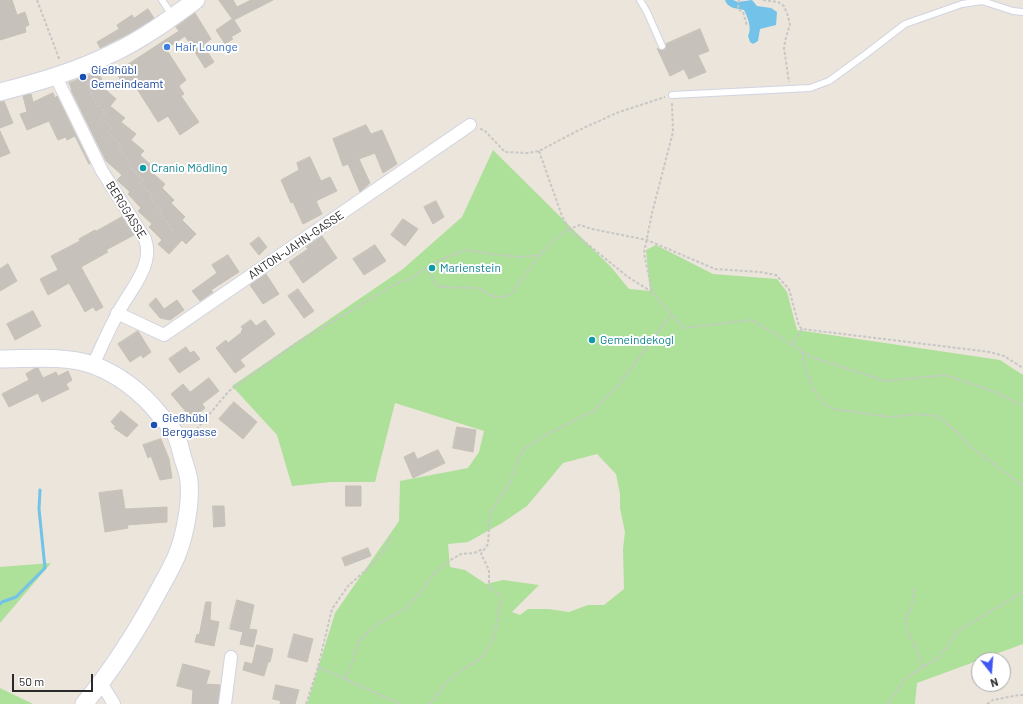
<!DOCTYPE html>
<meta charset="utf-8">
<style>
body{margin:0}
#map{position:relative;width:1023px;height:704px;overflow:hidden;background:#ebe5db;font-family:Barlow,sans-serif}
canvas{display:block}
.north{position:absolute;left:971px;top:652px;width:40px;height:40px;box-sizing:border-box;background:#fff;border:1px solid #a9a9a9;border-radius:50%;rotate:163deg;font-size:11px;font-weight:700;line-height:16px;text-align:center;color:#292929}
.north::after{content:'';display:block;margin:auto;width:14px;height:18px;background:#4057f3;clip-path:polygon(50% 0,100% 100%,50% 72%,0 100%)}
.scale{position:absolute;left:12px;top:674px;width:81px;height:18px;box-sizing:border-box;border:2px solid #292929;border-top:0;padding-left:5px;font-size:12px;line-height:14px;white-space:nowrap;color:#292929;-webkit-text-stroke:3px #fff;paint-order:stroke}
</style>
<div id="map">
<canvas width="1023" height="704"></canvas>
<div class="north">N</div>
<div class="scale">50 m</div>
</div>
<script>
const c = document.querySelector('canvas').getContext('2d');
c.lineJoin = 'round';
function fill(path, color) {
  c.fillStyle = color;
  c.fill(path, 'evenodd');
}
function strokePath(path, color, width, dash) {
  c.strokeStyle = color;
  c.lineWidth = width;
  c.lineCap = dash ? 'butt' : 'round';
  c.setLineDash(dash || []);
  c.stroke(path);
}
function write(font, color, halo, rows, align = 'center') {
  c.font = font + ' Barlow,sans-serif';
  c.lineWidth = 4;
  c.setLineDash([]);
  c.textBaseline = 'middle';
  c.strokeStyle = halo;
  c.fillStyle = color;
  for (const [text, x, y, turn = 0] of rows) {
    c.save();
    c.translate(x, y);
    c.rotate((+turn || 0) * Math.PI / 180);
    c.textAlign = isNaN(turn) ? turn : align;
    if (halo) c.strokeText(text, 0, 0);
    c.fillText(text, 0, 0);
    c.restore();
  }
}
const green = new Path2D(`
 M493 150 611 267 629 289 650 291 646 250 656 245 713 274 777 279 787 292 797 330 1000 360 1023 375V644L917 683 915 704H307L335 613 399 521 400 481 468 468 479 452 484 431 395 403 375 482H331L292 486 277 435 232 386 403 269 462 217ZM597 454 616 474 620 494V508L625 532 623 549 624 589 604 605H588L569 612 548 609H528L520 615 512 612 539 585 503 580 486 584 465 570 450 567 448 544 468 542 502 523 527 506 563 463Z
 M51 563 0 623V567Z
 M0 688 33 704H0Z`);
const water = new Path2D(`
 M725 0H733L738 2 752 0 757 6 771 8 777 12 776 25 760 29 758 41 753 44 750 42 748 36C752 28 748 18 744 10 736 8 728 9 725 0Z`);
const stream = new Path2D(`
 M0 604 2 602 16 597 45 568 39 509 40 490`);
const building = new Path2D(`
 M0 0H12L17 15 25 12 29 25 25 27 26 32 0 40Z
 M219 0H233L237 7 251 0H273L234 20 241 31 231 37 233 39 225 44 216 30 232 19Z
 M148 9 154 18 130 33 100 48 97 42 119 29 117 25 132 15 134 18Z
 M195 13 211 39 203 45 214 62 205 68 185 36 166 49 186 80 179 86 184 94 181 96 199 122 180 135 168 116 158 122 132 81 124 86 116 72 179 31 176 27Z
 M700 29 709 51 698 55 706 72 689 79 684 69 670 76 657 48 660 50H663L666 47V44Z
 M99 72 105 89 116 99 110 106 125 118 121 122 136 134 131 140 144 151 140 155 154 168 150 171 165 184 162 188 174 200 171 203 185 217 182 220 196 234 186 244 182 240 169 254 158 244 162 240 149 227 152 224 138 211 141 208 128 194 130 192 117 180 122 175 106 161 71 90H72L69 83Z
 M53 93 55 98 57 96 90 164H89L75 136 67 140 66 137 58 140 49 121 27 130 20 114 27 112 23 96 31 94 33 102Z
 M4 101 13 123 0 128V102Z
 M366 125 371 134 382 130 397 164 383 173 375 153 359 159 370 183 360 192 348 164 343 166 333 139Z
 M0 131 10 153 0 157Z
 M310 157 321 181 330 177 337 191 316 201 322 214 303 224 293 202 291 203 281 180 299 170 297 163Z
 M436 201 444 217 433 224 424 207Z
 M122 217 134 235 106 250 108 252 81 267 103 307 96 311 93 307 85 312 69 283 48 295 40 279 58 270 51 256 80 241 79 239 95 230 96 231Z
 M403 219 418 229 405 246 391 235Z
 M322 236 337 258 303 283 289 262 308 249 306 247Z
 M259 237 267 247 259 255 250 244Z
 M375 245 386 261 364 275 353 259Z
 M228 255 239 272 211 290 213 292 200 301 192 291 217 273 212 265Z
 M8 264 17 281 0 291V269Z
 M266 274 279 294 263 304 250 285Z
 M298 289 314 311 304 318 288 296Z
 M156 298 164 309 177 300 184 310 170 320 160 318 149 305Z
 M33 311 41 326 15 340 7 324Z
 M251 320 256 326 265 320 275 334 240 360 245 366 235 373 216 348 226 340 228 343 242 332 241 331 243 329 241 327Z
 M138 331 151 352 143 358 141 355 130 362 118 344Z
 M186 347 190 353 194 351 200 359 179 373 169 359Z
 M36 368H38L43 378 56 372 58 376 68 371 72 380 66 384 69 389 42 402 38 393 9 407 2 394 29 380 26 374Z
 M209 378 219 391 202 404 205 408 192 419 171 394 183 384 190 392Z
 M234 402 257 422 243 439 219 419Z
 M121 411 138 425 127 437 114 428 116 427 111 422Z
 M457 427 476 430 473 452 453 448Z
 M161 439 169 459 172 478 160 480 151 456 148 458 143 445Z
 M438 450 445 463 413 478 404 457 414 452 417 459Z
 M346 486H361V506H346Z
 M122 490 125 509 167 507V522L127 525 128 528 105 532 99 493Z
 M213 506H224L225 526 214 527Z
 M368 548 371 556 345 566 342 558Z
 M237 600 254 605 249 629 257 630 253 647 240 644 243 632 230 629Z
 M206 602H211L210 620 219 622 214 646 195 642 197 634 199 635Z
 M294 634 313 639 307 662 288 657Z
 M257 645 273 649 270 662H268L264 676 243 670 245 662 252 664Z
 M183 664 210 671 206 684 220 685 218 704H192L193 690 177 686Z
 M276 685 299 690 295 704H280L281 701 273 699Z`);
const path = new Path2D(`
 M37 0 60 61
 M739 0 738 9 743 12 747 26
 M763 0 778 2 784 6 788 16 790 25 786 37 784 48 789 82
 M86 78 94 101 105 112 101 118 111 128 108 133 121 145 119 151 131 162 129 166 143 180 140 183 152 195 150 198 161 210V216L172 227V231
 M480 129 484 130 505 152 528 153 539 151 579 130 619 112 665 97
 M539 151 562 216 569 229 628 277 652 292 684 328 751 320 774 333 811 357 886 381 945 375 995 392 1023 406
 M429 266 433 280 437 286C450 288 463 287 476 288 480 288 483 291 487 293 495 298 503 298 511 294L540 255
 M652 292 644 253 652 213 673 132 672 103
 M792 344 802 329
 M803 352V360L812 387 824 404 834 409 890 417 918 414 938 416 955 430 972 448 1023 486
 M190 437 229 391 295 344 397 283 410 279 438 261 465 250 491 254 520 257 540 255 555 239 569 229 580 225 592 229 647 240 715 269 760 272 776 275 789 289 799 326 802 329 990 352 1004 356 1023 368
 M914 589 912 605 905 620 910 637 924 667
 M318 667 401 704
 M344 679 352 663 359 641 376 625 405 609 421 592 433 574 449 561 461 554 474 553 483 549
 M306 704 318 667 332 609 348 586 376 561 383 552 391 537
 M430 704 446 683 460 671 480 659 486 651 495 636 499 606 501 602 500 595 489 587V570L481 554 488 544 490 513 510 482 522 451 540 438 595 410 620 383 671 315
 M887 704 907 677 938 658 958 631 1023 592
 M987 704 993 700 1019 695H1023`);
const lane = new Path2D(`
 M162 0 172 15
 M640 0 647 12 662 46
 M672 95 810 88 829 81 866 54 905 24 962 4 982 1 1013 11 1023 12`);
const street = new Path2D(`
 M56 77 102 171 145 239C155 266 128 292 117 315 108 331 101 348 93 365
 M117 313 164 335 470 125
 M101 683 114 704
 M225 704 231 657`);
const secondary = new Path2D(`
 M0 92C39 82 77 71 113 53 143 39 170 19 196 0
 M0 359C30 359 64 355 93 365 120 375 143 394 160 415 165 421 170 426 174 432 178 438 180 447 182 455 184 463 188 472 189 481 191 503 185 535 177 555 172 567 165 579 159 590 137 631 113 669 84 704`);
const markers = [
 [167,47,4,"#3f7fe0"],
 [83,77,4,"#1a4fb4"],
 [143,168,4,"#0f9aa8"],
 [432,268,4,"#0f9aa8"],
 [592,340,4,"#0f9aa8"],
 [154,425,4,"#1a4fb4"]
];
const shopNames = [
 ["Hair Lounge",175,47]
];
const transitNames = [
 ["Gießhübl",91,70],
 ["Gemeindeamt",91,84],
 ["Gießhübl",162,418],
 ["Berggasse",162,432]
];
const cultureNames = [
 ["Cranio Mödling",151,168],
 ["Marienstein",440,268],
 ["Gemeindekogl",600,340]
];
const streetNames = [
 ["BERGGASSE",126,210,58],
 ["ANTON-JAHN-GASSE",296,245,-34]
];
fill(green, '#ade099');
fill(water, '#72c2e9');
strokePath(stream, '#72c2e9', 3);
fill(building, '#c6c2bb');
strokePath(building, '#c6c1b5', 1);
strokePath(lane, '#d1d3e1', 8);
strokePath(street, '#d1d3e1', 14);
strokePath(secondary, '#d1d3e1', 19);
strokePath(path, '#c7c7c7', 2, [3, 2]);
strokePath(lane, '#fff', 6);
strokePath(street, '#fff', 12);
strokePath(secondary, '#fff', 17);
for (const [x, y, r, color] of markers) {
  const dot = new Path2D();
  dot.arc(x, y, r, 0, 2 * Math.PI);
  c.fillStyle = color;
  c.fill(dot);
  strokePath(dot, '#fff', 1.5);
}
write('12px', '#366cbe', '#fff', shopNames, 'left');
write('12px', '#164399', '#fff', transitNames, 'left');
write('12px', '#0d838f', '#fff', cultureNames, 'left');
write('12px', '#292929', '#fff', streetNames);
</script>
